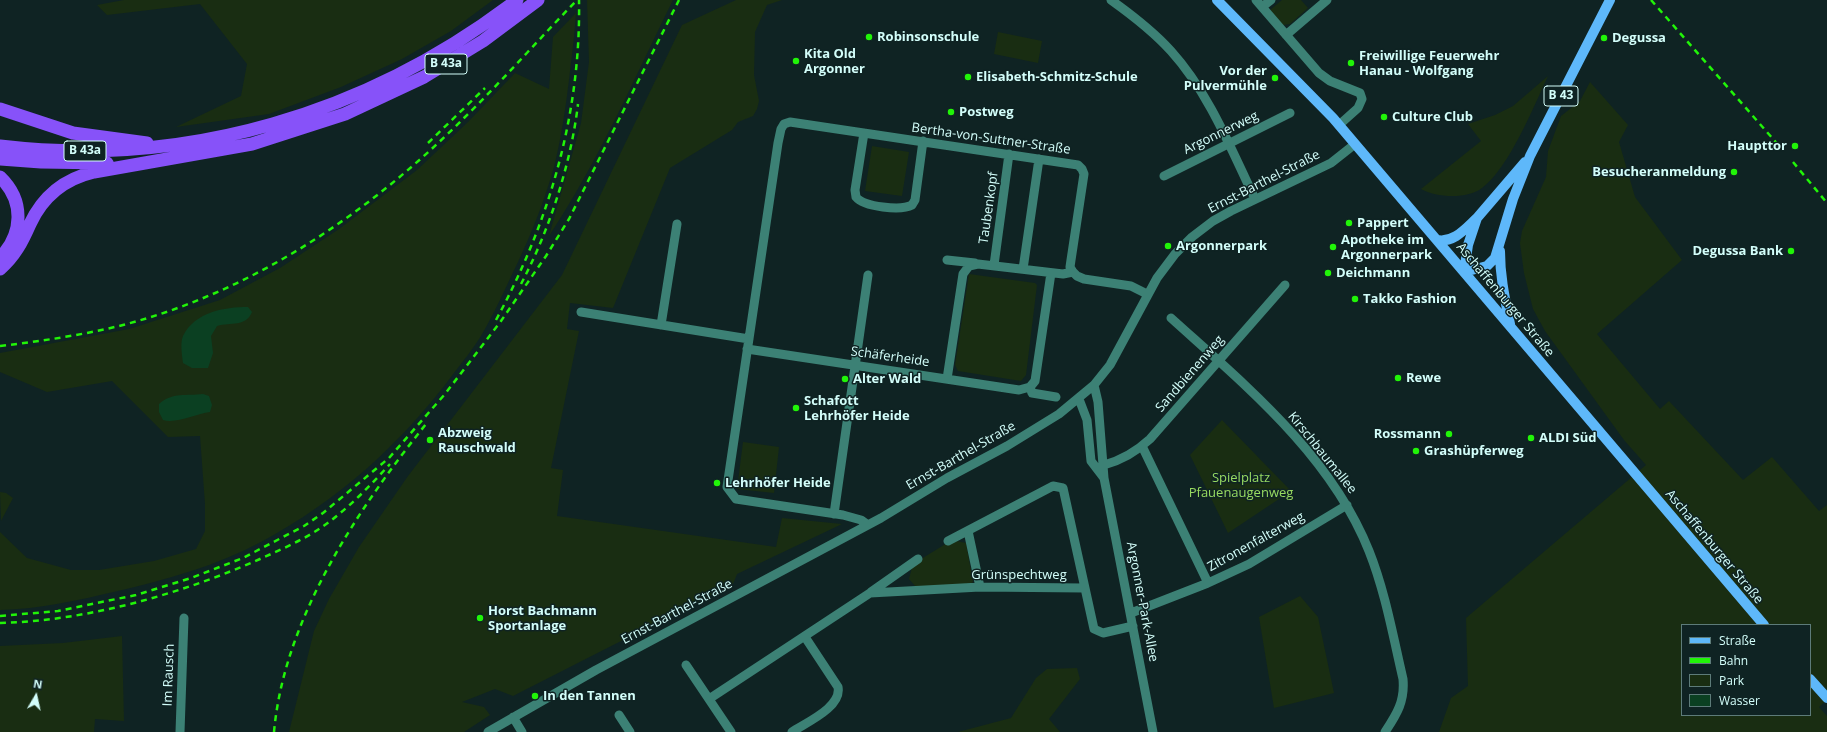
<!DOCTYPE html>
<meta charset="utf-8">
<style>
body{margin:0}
#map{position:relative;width:1827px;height:732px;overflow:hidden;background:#0f2323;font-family:"Open Sans",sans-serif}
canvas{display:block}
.legend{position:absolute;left:1681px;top:624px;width:130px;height:92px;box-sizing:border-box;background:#0f2323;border:1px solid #5d7b79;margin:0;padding:5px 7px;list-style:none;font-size:12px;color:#d3fefa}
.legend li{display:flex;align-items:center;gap:8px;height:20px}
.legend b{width:20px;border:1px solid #5d7b79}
.north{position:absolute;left:16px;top:676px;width:40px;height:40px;-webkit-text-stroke:3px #0f2323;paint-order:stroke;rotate:9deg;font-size:11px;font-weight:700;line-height:16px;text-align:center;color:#d3fefa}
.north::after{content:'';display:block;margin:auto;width:14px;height:18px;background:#d3fefa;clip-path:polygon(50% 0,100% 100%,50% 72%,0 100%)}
</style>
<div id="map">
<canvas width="1827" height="732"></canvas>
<ul class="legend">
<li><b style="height:5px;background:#5eb8fa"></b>Straße</li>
<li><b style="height:5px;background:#21f408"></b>Bahn</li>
<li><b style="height:11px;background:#192d12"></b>Park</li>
<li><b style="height:11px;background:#0b4022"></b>Wasser</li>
</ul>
<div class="north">N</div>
</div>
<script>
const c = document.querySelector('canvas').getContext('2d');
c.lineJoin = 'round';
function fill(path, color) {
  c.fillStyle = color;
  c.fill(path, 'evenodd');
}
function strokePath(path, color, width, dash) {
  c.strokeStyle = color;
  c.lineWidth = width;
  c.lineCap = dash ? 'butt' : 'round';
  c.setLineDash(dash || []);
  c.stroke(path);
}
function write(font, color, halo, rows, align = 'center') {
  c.font = font + ' "Open Sans",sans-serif';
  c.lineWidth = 3;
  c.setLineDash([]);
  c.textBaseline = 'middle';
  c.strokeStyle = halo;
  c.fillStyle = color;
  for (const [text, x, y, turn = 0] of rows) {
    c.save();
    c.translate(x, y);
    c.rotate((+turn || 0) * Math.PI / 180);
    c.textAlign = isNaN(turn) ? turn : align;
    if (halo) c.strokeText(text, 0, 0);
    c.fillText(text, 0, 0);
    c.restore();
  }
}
const green = new Path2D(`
 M124 0H493L451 31 402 59 341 87 269 114 176 127 241 96 247 64 200 4 107 15 97 5Z
 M587 0H673C634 79 598 162 549 236L581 123 589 62Z
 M736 0H782L767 5 755 32 754 75 759 101 757 109 753 116 738 122 732 130 670 168 613 308 570 303 567 329 579 331 551 468 563 470 557 516 776 547 782 518 842 524 737 574 733 584 513 696 495 689 462 702 484 707 490 715 464 732H289L314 631 329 599 359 547 408 476 562 275 682 25Z
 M1282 0H1301L1308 8 1290 24 1283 25 1270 10Z
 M576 13C575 30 573 46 571 63 567 97 563 130 555 163 546 197 533 230 518 262 506 287 495 312 481 336 473 349 463 361 454 373 401 444 339 500 261 542 216 566 168 579 118 591 79 600 40 609 0 610V532L27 558 71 570H99L154 561 196 549 205 531V504L200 436 168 437 112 381 47 392 0 372V353L129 329 220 300 280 268 339 229 417 170 468 122 515 73 549 89 553 37Z
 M998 32 1042 41 1038 63 994 54Z
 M1548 76C1534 106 1509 168 1482 188 1468 199 1437 198 1421 189L1481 141 1468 124 1495 115 1513 106Z
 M1590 82 1628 125 1619 142 1635 197 1682 260 1597 334 1660 409 1669 401 1743 480 1772 457 1819 511 1827 505V700L1819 707 1827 716V732H1439L1451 698 1468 686 1466 618 1646 465 1624 440 1545 331 1533 309 1524 273 1520 243 1522 231 1546 177 1548 151 1561 116 1580 101ZM1682 625H1810V715H1682Z
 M872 146 909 152 902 196 865 191Z
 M969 274 1035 283 1037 285 1026 375 1021 381 958 371 955 365Z
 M1222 420 1291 491 1228 533 1190 455Z
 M743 442 779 447 774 493 737 489Z
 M0 492 6 493 13 498 1 521Z
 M952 540 966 543 973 582 970 584 916 587 909 579 913 564Z
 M1300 596 1318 617 1334 693 1274 708 1259 617Z
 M122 636 124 721 95 719 94 732H0V646L63 643Z
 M1077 668 1080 679 1049 719 1060 732H958L1011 718 1036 678 1047 669Z`);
const water = new Path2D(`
 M248 307 252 312C246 327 231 322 217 326L211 336 213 353 208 368H192L183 363C182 355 180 343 183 336 195 312 224 307 248 307Z
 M203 394 209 396 212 405 210 412C196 414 176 424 163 420L159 412V404C172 392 187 396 203 394Z`);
const minor = new Path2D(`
 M1111 0C1132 15 1153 31 1171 51 1209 93 1231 149 1255 199
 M1256 0 1319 73 1330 81 1360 93 1362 99 1358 108 1339 125
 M1262 7 1271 0
 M1286 35 1327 0
 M864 133 855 190 856 197C864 207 901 211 912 205L915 200 923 141
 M1164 176 1290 113
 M947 260 975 263
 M994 265 1009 154
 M1023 269 1039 159
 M581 312 749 339
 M1171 318C1245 385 1331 455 1369 551 1385 591 1393 636 1403 679 1405 701 1397 714 1385 732
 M661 325 677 224
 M747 349 1019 390 1030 387 1035 381 1051 273
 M947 379 963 274 969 266 978 264 1063 274 1073 272
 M1094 385 1098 402 1104 478 1153 732
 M1030 387 1032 393 1056 397
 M1079 399 1087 420 1091 461 1104 478
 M1142 446 1208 583
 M1104 465C1122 460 1136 452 1150 439L1285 285
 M834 514 868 275
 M868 525 861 520 843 515 736 499 727 487 778 143 781 129 784 124 790 122 1078 165 1082 169 1084 174 1071 260 1070 267 1073 272 1077 276 1084 279 1131 286 1147 294
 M968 531 980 587
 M948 541 1053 486 1063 488 1094 629 1103 633 1133 626
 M871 592 918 559
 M1131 613 1208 583 1249 564 1347 505
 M686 665 731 732
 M709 699 870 593 980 587 1084 588
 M619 715 630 732
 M513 717 522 732
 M180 732 184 618
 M488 732 596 670 881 518 947 478 1007 446 1059 414 1094 385 1110 365 1157 278 1175 254 1192 237 1213 221 1231 211 1331 163 1355 144
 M792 732C807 722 842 707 838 687L805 637`);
const major = new Path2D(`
 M1217 0 1333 118 1764 625
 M1437 240C1454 243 1465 229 1477 218
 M1500 251C1500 277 1505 299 1510 324
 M1464 272 1487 266 1495 258 1513 199 1530 156 1610 0
 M1464 272 1468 245 1477 218 1525 162
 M1810 679 1827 698`);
const highway = new Path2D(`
 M0 109 73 133 147 143
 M0 146C187 168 368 114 517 0
 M0 159 41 162 107 163
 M0 177C25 201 23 234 0 258
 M0 269C15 256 22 242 30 224 43 196 64 179 94 172L252 144 345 114 424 77 483 41 538 0`);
const rail = new Path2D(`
 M1651 0 1781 148
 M428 143 485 88
 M1793 162 1827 203
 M521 284C549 231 571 164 578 104
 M496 320C550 221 581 112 579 0
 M0 346C42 341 83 335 123 325 254 291 369 213 464 118 503 80 539 39 577 0
 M0 616 58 611 136 595 191 578 243 558 304 526 323 513 389 458 445 394 501 321 546 256 569 219 679 0
 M0 623C86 621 181 594 260 559 280 550 301 541 319 529 346 511 368 488 390 464
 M274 732C284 619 357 510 426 424`);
const markers = [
 [869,37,4,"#21f408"],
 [1604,38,4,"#21f408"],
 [796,61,4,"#21f408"],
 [1351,63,4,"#21f408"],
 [968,77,4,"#21f408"],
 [1275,78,4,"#21f408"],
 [951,112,4,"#21f408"],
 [1384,117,4,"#21f408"],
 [1795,146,4,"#21f408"],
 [1734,172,4,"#21f408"],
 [1349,223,4,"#21f408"],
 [1168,246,4,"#21f408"],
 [1333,247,4,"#21f408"],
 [1791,251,4,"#21f408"],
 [1328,273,4,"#21f408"],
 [1355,299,4,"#21f408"],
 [1398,378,4,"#21f408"],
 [845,379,4,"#21f408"],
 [796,408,4,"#21f408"],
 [1449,434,4,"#21f408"],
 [1531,438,4,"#21f408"],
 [430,440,4,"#21f408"],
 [1416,451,4,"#21f408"],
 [717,483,4,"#21f408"],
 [480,618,4,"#21f408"],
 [535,696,4,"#21f408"]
];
const shields = [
 [446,64,42],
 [1561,96,34],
 [85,151,42]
];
const shieldNames = [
 ["B 43a",446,64],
 ["B 43",1561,96],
 ["B 43a",85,151]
];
const poiNames = [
 ["Robinsonschule",877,37],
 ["Degussa",1612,38],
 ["Kita Old",804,54],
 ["Argonner",804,69],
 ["Freiwillige Feuerwehr",1359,56],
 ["Hanau - Wolfgang",1359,71],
 ["Vor der",1267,71,"right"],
 ["Pulvermühle",1267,86,"right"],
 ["Elisabeth-Schmitz-Schule",976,77],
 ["Postweg",959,112],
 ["Culture Club",1392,117],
 ["Haupttor",1787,146,"right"],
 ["Besucheranmeldung",1726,172,"right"],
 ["Pappert",1357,223],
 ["Apotheke im",1341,240],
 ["Argonnerpark",1341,255],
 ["Argonnerpark",1176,246],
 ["Degussa Bank",1783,251,"right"],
 ["Deichmann",1336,273],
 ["Takko Fashion",1363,299],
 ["Rewe",1406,378],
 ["Alter Wald",853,379],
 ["Schafott",804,401],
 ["Lehrhöfer Heide",804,416],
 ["Abzweig",438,433],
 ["Rauschwald",438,448],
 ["Rossmann",1441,434,"right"],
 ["ALDI Süd",1539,438],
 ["Grashüpferweg",1424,451],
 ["Lehrhöfer Heide",725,483],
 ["Horst Bachmann",488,611],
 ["Sportanlage",488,626],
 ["In den Tannen",543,696]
];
const streetNames = [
 ["Argonnerweg",1221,133,-26],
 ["Bertha-von-Suttner-Straße",991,139,8],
 ["Ernst-Barthel-Straße",1264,182,-27],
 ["Taubenkopf",989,208,-82],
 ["Aschaffenburger Straße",1505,300,50],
 ["Schäferheide",890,357,8],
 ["Sandbienenweg",1190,374,-49],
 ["Kirschbaumallee",1322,453,51],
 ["Ernst-Barthel-Straße",961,456,-30],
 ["Zitronenfalterweg",1256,542,-29],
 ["Aschaffenburger Straße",1714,547,50],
 ["Grünspechtweg",1019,575],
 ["Argonner-Park-Allee",1142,602,79],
 ["Ernst-Barthel-Straße",677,612,-28],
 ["Im Rausch",169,675,-88]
];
const parkNames = [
 ["Spielplatz",1241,478],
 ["Pfauenaugenweg",1241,493]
];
fill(green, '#192d12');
fill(water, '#0b4022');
strokePath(minor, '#3c8175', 9);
strokePath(major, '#5eb8fa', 10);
strokePath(highway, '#8752f9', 13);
strokePath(rail, '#21f408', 2.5, [6, 5]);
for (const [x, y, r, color] of markers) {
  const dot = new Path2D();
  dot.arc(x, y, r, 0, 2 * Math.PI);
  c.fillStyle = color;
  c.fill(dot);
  strokePath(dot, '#0f2323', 1.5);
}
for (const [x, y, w] of shields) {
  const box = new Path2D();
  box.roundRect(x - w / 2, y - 10, w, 20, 3);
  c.fillStyle = '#0f2323';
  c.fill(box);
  strokePath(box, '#d3fefa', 1);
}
write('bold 12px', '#d3fefa', null, shieldNames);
write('bold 13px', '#d3fefa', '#0f2323', poiNames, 'left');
write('13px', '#d3fefa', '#0f2323', streetNames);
write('13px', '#98db61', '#0f2323', parkNames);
</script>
